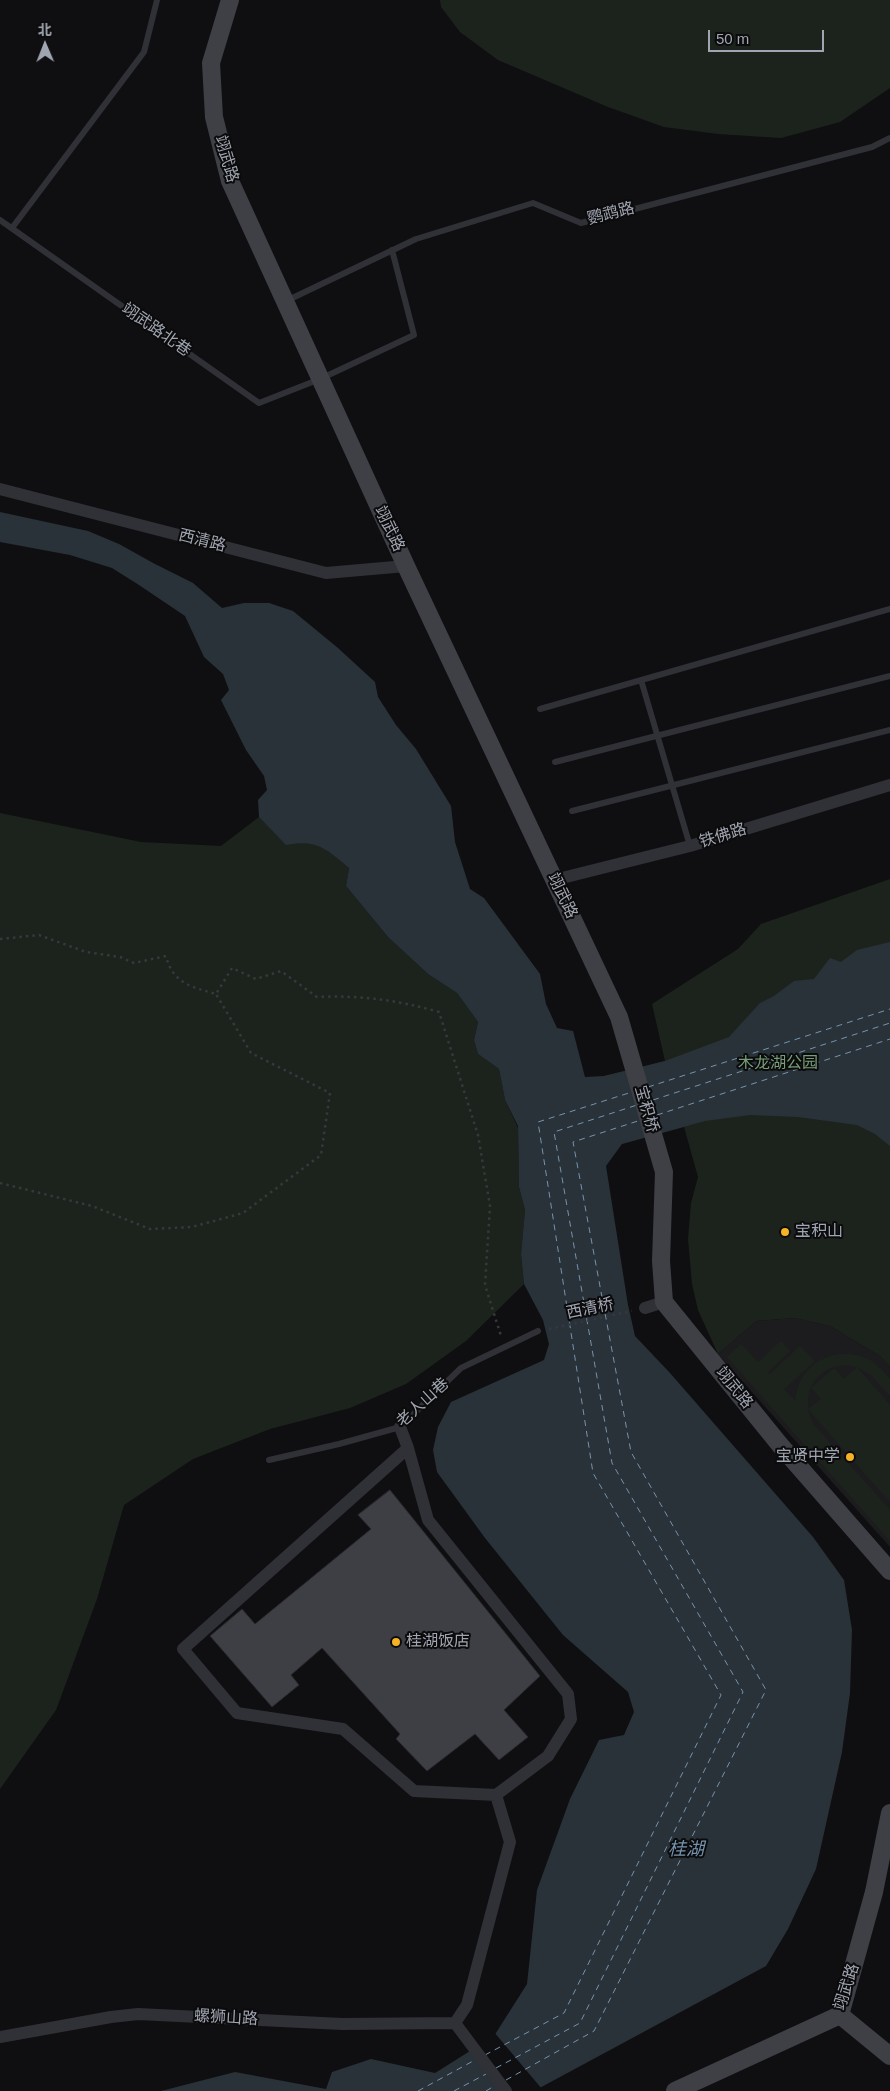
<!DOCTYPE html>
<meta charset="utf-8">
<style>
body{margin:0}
#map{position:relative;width:890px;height:2091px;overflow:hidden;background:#0f0f11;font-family:Arial,"Noto Sans SC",sans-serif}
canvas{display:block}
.north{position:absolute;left:20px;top:20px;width:50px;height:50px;-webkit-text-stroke:4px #0b0b0c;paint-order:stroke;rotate:359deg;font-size:14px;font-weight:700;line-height:20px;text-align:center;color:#a0a5b2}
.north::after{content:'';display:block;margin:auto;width:18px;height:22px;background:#a0a5b2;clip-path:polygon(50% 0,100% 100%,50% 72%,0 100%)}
.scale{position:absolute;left:708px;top:30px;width:116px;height:22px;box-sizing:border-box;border:2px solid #a0a5b2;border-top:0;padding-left:6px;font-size:15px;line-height:18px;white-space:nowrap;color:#a0a5b2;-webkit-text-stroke:4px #0b0b0c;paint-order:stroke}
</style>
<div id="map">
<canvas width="890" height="2091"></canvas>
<div class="north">北</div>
<div class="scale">50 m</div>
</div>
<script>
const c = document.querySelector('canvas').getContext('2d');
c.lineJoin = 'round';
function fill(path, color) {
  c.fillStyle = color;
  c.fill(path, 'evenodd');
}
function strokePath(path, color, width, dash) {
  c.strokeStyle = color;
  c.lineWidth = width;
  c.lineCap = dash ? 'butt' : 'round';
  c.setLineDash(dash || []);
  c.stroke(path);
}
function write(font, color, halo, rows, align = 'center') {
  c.font = font + ' Arial,"Noto Sans SC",sans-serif';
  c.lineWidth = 4;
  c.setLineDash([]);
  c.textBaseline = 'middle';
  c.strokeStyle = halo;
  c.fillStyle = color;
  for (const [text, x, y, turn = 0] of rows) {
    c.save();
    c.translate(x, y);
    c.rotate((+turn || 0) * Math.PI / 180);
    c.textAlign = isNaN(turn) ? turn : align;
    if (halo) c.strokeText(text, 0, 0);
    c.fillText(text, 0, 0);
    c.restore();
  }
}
const built = new Path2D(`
 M795 1318 830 1326 880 1356 890 1367V1547L718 1354 756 1321Z`);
const green = new Path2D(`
 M440 0H890V88L840 122 781 138 718 134 664 127 608 107 498 60 460 32 441 7Z
 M0 813 141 842 221 846 259 817 286 844C318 839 326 849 349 868L346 886 388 937 428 974 457 993 478 1022 474 1040 478 1054 499 1069 505 1100 518 1128 519 1187 525 1210 521 1254 524 1284 466 1341 406 1384 350 1408 270 1429 193 1459 124 1505 97 1599 56 1710 0 1789Z
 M890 879V1367L880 1356 830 1326 795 1318 756 1321 718 1354 698 1310 692 1284 688 1239 691 1203 698 1177 684 1127 622 1144 604 1076 665 1061 652 1004 738 949 761 924Z
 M781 1341 790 1351 768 1372 770 1374 800 1346 815 1361 784 1389 795 1401C796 1395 797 1388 800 1382 812 1356 845 1346 870 1360 878 1365 884 1372 890 1379V1396L872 1376 857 1367 890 1405V1502L808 1409 821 1399 811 1388 834 1368 844 1379 857 1367C820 1358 796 1393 814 1425L890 1510V1541L727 1357 741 1344 758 1362Z`);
const water = new Path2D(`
 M0 512 88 531 119 544 155 564 193 583 222 608 244 603H269L293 611 338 648 375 682 378 697 396 725 416 749 451 806 455 842 470 889 484 898 540 974 546 1004 557 1028 573 1031 585 1077 604 1076 665 1061 729 1037 760 1003 774 996 794 981 814 979 830 958 841 962 857 950 890 942V1146L875 1134 857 1125 798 1117 750 1115 705 1121 622 1144 606 1166 628 1305 635 1336 670 1373 813 1537 844 1580 852 1630 850 1693 842 1752 816 1869 788 1929 766 1966 534 2091H141H161L235 2072 326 2089 332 2072 371 2059 435 2073 494 2036 527 1984 537 1890 570 1799 599 1740 624 1735 634 1712 628 1692 563 1635 485 1538 437 1472 433 1450 438 1427 451 1402 544 1360 549 1344 543 1320 524 1284 521 1254 525 1210 519 1187 518 1126 505 1100 499 1069 478 1054 474 1040 478 1022 457 993 428 974 388 937 346 886 349 868C326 849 317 839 286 845L259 817 258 800 267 790 264 776 246 750 221 700 229 690 223 674 204 657 185 616 139 585 112 568 70 555 0 542Z`);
const pier = new Path2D(`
 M494 2032 542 2089 538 2091H502L471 2048Z`);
const ferry = new Path2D(`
 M648 1087 890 1009
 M653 1100 890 1023
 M657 1115 890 1039
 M485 2055 564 2013 721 1695 593 1473 538 1122 632 1092
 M496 2068 580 2023 743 1692 612 1463 554 1132 637 1105
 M506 2080 594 2031 766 1690 631 1452 573 1142 641 1120
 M418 2091 475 2060
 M454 2091 486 2074
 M486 2091 496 2085`);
const building = new Path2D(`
 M390 1490 540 1676 504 1710 528 1737 499 1760 475 1734 427 1771 396 1739 400 1734 322 1648 291 1675 299 1685 272 1707 210 1636 242 1609 255 1624 371 1529 358 1515Z`);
const path = new Path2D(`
 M0 939 39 935 86 952 120 957 134 963 166 956C173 984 192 987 216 994L232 968 256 979 281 971 317 997C360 995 397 1000 439 1012L478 1135 490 1206 485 1285 501 1336
 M0 1183 92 1206 150 1229 192 1227 243 1213 321 1155 330 1093 251 1053 216 994
 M549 1329 632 1311`);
const lane = new Path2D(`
 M0 220 259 403 320 379 414 335 392 250
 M12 228 144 52 157 0
 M286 301 416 239 533 203 581 223 872 147 890 138
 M641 680 690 846
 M540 709 890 609
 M555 762 890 676
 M572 811 890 730
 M269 1460 339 1444 400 1427 461 1368 538 1331`);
const street = new Path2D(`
 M0 489 326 573 406 566
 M554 880 690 846 890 785
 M645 1308 664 1302
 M400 1427 408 1448 428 1520 568 1694 571 1719 548 1756 496 1795
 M408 1448 183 1649 237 1713 343 1729 414 1791 496 1795 510 1842 467 2005 455 2023
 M455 2023 506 2091
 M0 2037 111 2017 138 2014 342 2024 455 2023`);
const secondary = new Path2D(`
 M230 0 211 63 214 117 230 181 406 566 619 1017 664 1172 661 1261 664 1302 780 1445 890 1571
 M840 2015 890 2056
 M675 2091 840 2015 874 1892 890 1813`);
const markers = [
 [785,1232,5,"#f4b224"],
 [850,1457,5,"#f4b224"],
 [396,1642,5,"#f4b224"]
];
const streetNames = [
 ["翊武路",226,159,74],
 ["鹦鹉路",611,214,-14],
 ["翊武路北巷",156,330,35],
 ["翊武路",389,529,65],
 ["西清路",202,541,14],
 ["铁佛路",723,836,-17],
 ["翊武路",562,896,65],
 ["宝积桥",646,1109,74],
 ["西清桥",590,1309,-12],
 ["翊武路",734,1388,51],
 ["老人山巷",423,1403,-42],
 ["翊武路",847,1987,-72],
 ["螺狮山路",226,2018,3]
];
const parkNames = [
 ["木龙湖公园",778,1064]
];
const poiNames = [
 ["宝积山",795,1232],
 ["宝贤中学",840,1457,"right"],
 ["桂湖饭店",406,1642]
];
const waterNames = [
 ["桂湖",686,1850]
];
fill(built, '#1c1b1e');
fill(green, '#1c231d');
fill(water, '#293239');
fill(pier, '#0f0f11');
strokePath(ferry, '#7693af', 1, [6, 5]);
fill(building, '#3e3f44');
strokePath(building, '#29292d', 1);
strokePath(path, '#36383d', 2.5, [2.5, 4]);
strokePath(lane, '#303136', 6);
strokePath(street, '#303136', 12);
strokePath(secondary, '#3e4046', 18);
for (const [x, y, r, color] of markers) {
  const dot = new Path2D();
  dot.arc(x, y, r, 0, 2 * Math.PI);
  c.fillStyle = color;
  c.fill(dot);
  strokePath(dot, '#0b0b0c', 2);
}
write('16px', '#a0a5b2', '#0b0b0c', streetNames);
write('16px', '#779e7a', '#0b0b0c', parkNames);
write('16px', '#a0a5b2', '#0b0b0c', poiNames, 'left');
write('italic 18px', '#7693af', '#0b0b0c', waterNames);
</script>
